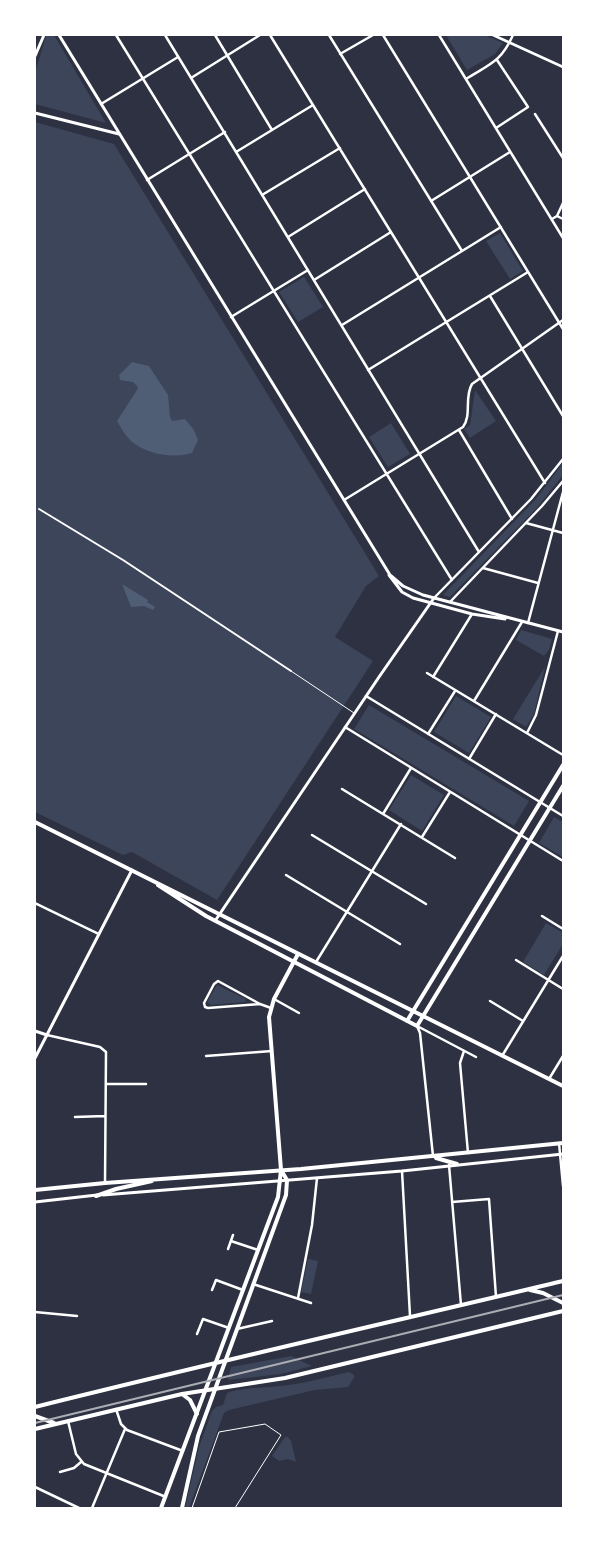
<!DOCTYPE html>
<style>
body{margin:0}
#map{position:relative;width:598px;height:1543px;overflow:hidden;background:#2d3142;font-family:Lato,sans-serif}
canvas{display:block}
.frame{position:absolute;inset:0;border:36px solid #fff;pointer-events:none}
</style>
<div id="map">
<canvas width="598" height="1543"></canvas>
<div class="frame"></div>
</div>
<script>
const c = document.querySelector('canvas').getContext('2d');
c.lineJoin = 'round';
function fill(path, color) {
  c.fillStyle = color;
  c.fill(path, 'evenodd');
}
function strokePath(path, color, width, dash) {
  c.strokeStyle = color;
  c.lineWidth = width;
  c.lineCap = dash ? 'butt' : 'round';
  c.setLineDash(dash || []);
  c.stroke(path);
}
const green = new Path2D(`
 M49 35H54L106 123 35 104V73L46 36Z
 M446 35H484L503 43 495 54 467 70Z
 M35 122 114 144 379 576 366 586 335 637 373 661 217 900 132 852 123 855 35 812Z
 M500 233 523 271 510 279 486 241Z
 M304 277 323 307 298 322 279 292Z
 M475 390 496 421 470 438 464 429 470 425Z
 M391 423 410 454 388 467 369 437Z
 M563 463V475L536 509 450 597 443 595 535 500Z
 M521 630 552 639 549 650 544 656 516 640Z
 M545 667 534 714 526 727 513 719Z
 M456 696 491 717 469 753 434 732Z
 M369 705 529 801 514 826 354 729Z
 M411 775 444 795 422 831 389 810Z
 M554 817 563 822V857L539 843Z
 M546 923 563 933V944L544 975 523 962Z
 M217 985 246 999 245 1002 211 1005 207 1002Z
 M308 1259 318 1261 311 1294 301 1292Z
 M291 1356 312 1366 281 1374 228 1380 231 1367Z
 M349 1372 354 1375V1378L348 1387 315 1390 229 1410 224 1413 189 1508H185L199 1447 212 1411 216 1407 223 1405 227 1393C241 1388 254 1388 269 1387 295 1386 323 1378 349 1372Z
 M285 1437H288L291 1441 296 1462 288 1459 279 1461 272 1456Z`);
const water = new Path2D(`
 M132 362 149 366 168 395 170 417 172 421 185 419 194 430 198 440 192 453C173 459 146 454 131 441 125 435 121 428 117 421L137 390 138 387 133 382 120 380 119 375Z
 M122 584 148 600 147 602 155 607 153 610 144 606 131 607Z`);
const service = new Path2D(`
 M291 671 354 713
 M192 1508 219 1432 265 1424 281 1435 235 1508`);
const pedestrian = new Path2D(`
 M39 509 123 560 291 671`);
const minor = new Path2D(`
 M116 35 452 580
 M165 35 479 552
 M215 35 272 130
 M270 35 545 483
 M329 35 462 251
 M383 35 563 329
 M439 35 563 238
 M493 35 563 67
 M340 54 373 35
 M191 78 260 35
 M466 79C490 64 501 62 513 35
 M101 104 178 57
 M535 114 563 158
 M496 128 528 107 497 60
 M236 152 313 105
 M147 180 225 132
 M262 195 340 148
 M431 201 510 152
 M557 216 563 219
 M552 219 557 216 563 203
 M288 237 365 189
 M314 280 391 232
 M490 296 563 416
 M231 317 308 270
 M342 325 501 227
 M368 370 528 272
 M459 430 512 519
 M344 500 463 427C472 415 464 397 472 384L563 320
 M526 523 563 533
 M483 568 538 583
 M434 598 531 499 563 459
 M450 602 542 506 563 481
 M528 623 563 492
 M427 673 563 755
 M433 677 472 614
 M366 696 563 816
 M474 701 522 622
 M345 727 563 861
 M527 733 536 715 558 631
 M428 734 455 691
 M469 759 496 714
 M342 789 455 858
 M383 814 411 768
 M312 835 426 904
 M422 837 450 792
 M286 875 400 944
 M35 903 99 934
 M542 916 563 929
 M516 960 563 989
 M316 962 401 824
 M274 999 299 1013
 M490 1001 523 1021
 M260 1004 208 1008 205 1007 204 1003 214 984 218 981 260 1004 271 1008
 M417 1026 420 1033 433 1156
 M419 1027 476 1057
 M47 1035 100 1047 106 1052 105 1183
 M464 1051 460 1063 468 1153
 M206 1056 272 1051
 M502 1056 563 956
 M549 1079 563 1056
 M106 1084H146
 M75 1117 105 1116
 M559 1143 563 1186
 M449 1165 461 1305
 M402 1171 410 1316
 M452 1202 489 1199 496 1297
 M231 1241 258 1250
 M228 1249 233 1235
 M253 1284 311 1303
 M212 1290 216 1280 243 1290
 M298 1298 312 1225 317 1178
 M35 1312 77 1316
 M237 1329 272 1321
 M197 1334 203 1319 229 1328
 M116 1409 121 1424 127 1430 183 1451
 M68 1421 76 1454 84 1464 166 1497
 M60 1472 74 1468 81 1462
 M35 1487 79 1508
 M92 1508 125 1429`);
const tertiary = new Path2D(`
 M59 35 390 575 403 586 423 595 563 632
 M35 56 44 35
 M35 113 119 134
 M389 575 402 592 413 598 472 614 505 619
 M215 921 379 677 434 598
 M35 1031 47 1035
 M35 1058 132 870
 M103 1195 402 1171 563 1154
 M35 1202 97 1195`);
const secondary = new Path2D(`
 M35 822 563 1086
 M158 885 206 916 417 1026 563 786
 M407 1021 563 765
 M161 1508 278 1197 281 1170 269 1017 274 999 298 954
 M182 1508 198 1436 286 1195 287 1180 281 1170`);
const primary = new Path2D(`
 M436 1158 457 1164
 M35 1190 105 1183 301 1169 563 1143
 M96 1196 116 1189 152 1181
 M530 1290 543 1293 563 1303
 M182 1394 190 1400 197 1414
 M35 1407C211 1363 387 1323 563 1281
 M35 1416 54 1423
 M35 1429 182 1394 285 1378 563 1311`);
const rail = new Path2D(`
 M35 1423 563 1295`);
fill(green, '#3c4559');
fill(water, '#4f5d75');
strokePath(service, '#fff', 1);
strokePath(pedestrian, '#fff', 2);
strokePath(minor, '#fff', 2.5);
strokePath(tertiary, '#fff', 3);
strokePath(secondary, '#fff', 4);
strokePath(primary, '#fff', 4);
strokePath(rail, '#abadb3', 2);
</script>
